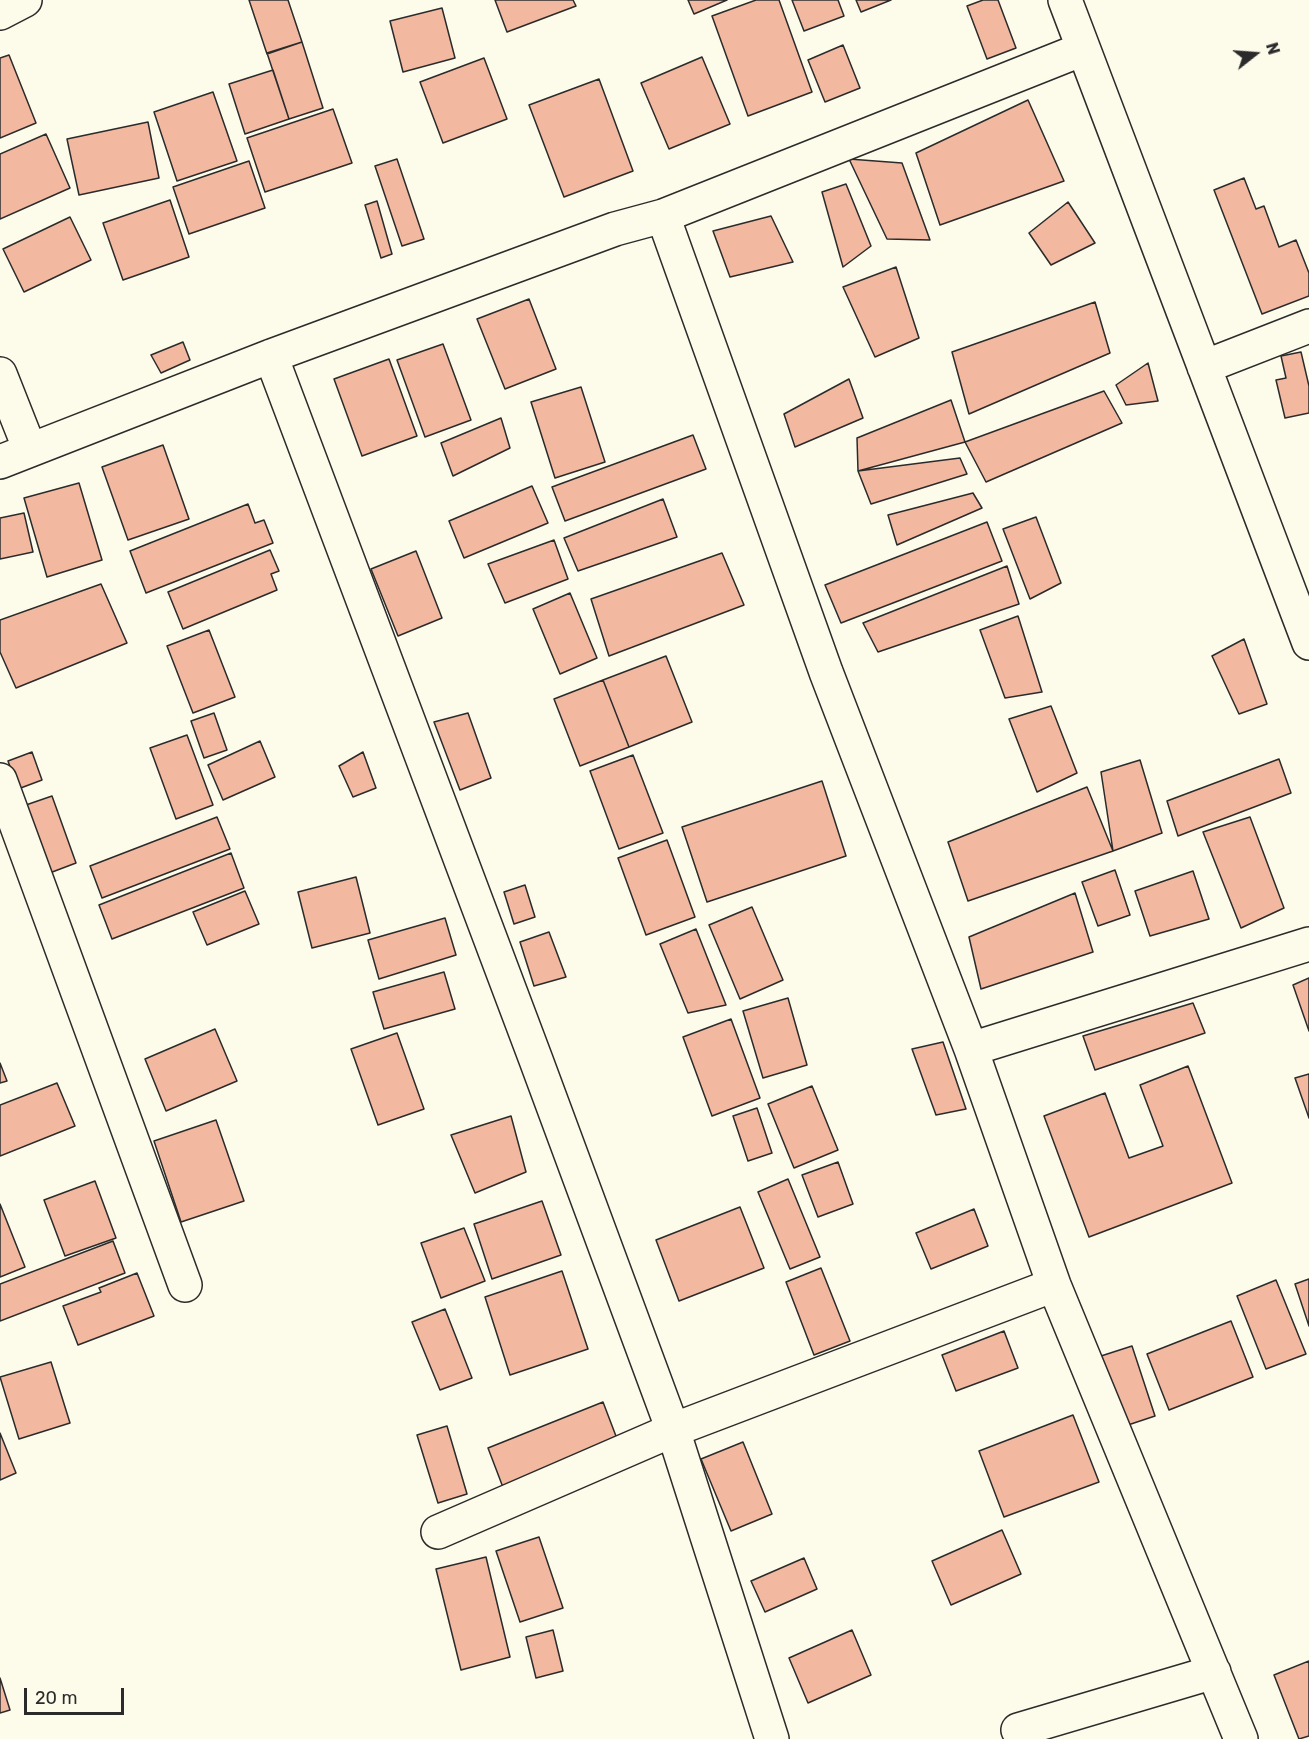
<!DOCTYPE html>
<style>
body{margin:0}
#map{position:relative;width:1309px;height:1739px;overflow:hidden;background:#fdfbea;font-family:Rubik,sans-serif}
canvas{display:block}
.north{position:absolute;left:1225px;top:24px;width:60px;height:60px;-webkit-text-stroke:4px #fdfbea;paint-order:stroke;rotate:73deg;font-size:16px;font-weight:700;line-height:24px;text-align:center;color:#2b2b2b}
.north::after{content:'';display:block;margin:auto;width:21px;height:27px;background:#2b2b2b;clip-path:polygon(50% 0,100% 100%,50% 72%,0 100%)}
.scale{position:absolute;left:24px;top:1688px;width:100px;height:27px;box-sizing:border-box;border:3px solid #2b2b2b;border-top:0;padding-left:8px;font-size:18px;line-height:21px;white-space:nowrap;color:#2b2b2b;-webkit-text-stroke:4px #fdfbea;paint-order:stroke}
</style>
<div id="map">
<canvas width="1309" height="1739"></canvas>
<div class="north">N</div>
<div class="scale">20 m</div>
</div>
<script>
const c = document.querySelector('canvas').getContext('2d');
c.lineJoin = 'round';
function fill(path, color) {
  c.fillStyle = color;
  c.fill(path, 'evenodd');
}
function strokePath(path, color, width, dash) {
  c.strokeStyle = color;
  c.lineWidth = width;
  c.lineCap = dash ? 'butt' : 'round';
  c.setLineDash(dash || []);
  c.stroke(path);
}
const building = new Path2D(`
 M249 0H288L302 42 267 54Z
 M495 0H573L576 6 507 32Z
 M688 0H727L694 14Z
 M756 0H779L812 92 748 116 712 16Z
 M792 0H838L844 16 804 31Z
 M856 0H891L861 12Z
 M983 0H998L1016 48 987 59 967 6Z
 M442 8 455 58 403 72 390 21Z
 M302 42 323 108 289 119 267 53Z
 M843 45 860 88 825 102 808 60Z
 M9 55 36 123 0 138V58Z
 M702 57 730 124 669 149 641 83Z
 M484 58 507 119 443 143 420 82Z
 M273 70 289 119 245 134 229 84Z
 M599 79 633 171 564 197 529 105Z
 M213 92 237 161 177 181 154 112Z
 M1028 100 1064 181 940 225 916 153Z
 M333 109 352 163 265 192 247 138Z
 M148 122 159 178 79 195 67 139Z
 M46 134 70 188 0 219V154Z
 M397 159 424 239 402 246 375 166Z
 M849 159 902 163 930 240 887 239Z
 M249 161 265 208 189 234 173 187Z
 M1244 178 1256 209 1264 206 1279 247 1296 240 1309 273V296L1262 314 1214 190Z
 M846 184 871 246 843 267 822 192Z
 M170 200 189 257 123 280 103 223Z
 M377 201 392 254 381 258 365 205Z
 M1068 202 1095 243 1051 265 1029 233Z
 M771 216 793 262 730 277 713 231Z
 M70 217 91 260 24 292 3 249Z
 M896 267 919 338 875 357 843 287Z
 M529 299 556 369 505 389 477 319Z
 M1095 302 1110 353 969 414 952 352Z
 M183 342 190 360 161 373 151 355Z
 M443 344 471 420 425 437 397 360Z
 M1301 352 1309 386V413L1285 418 1276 380 1286 378 1281 356Z
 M389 359 417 436 362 456 334 379Z
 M1148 363 1158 401 1126 405 1116 385Z
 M849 379 863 418 795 447 784 414Z
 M581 387 605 462 555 478 531 402Z
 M1104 391 1122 423 986 482 965 442Z
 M951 400 965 442 858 471 857 438Z
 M501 418 510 448 453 476 441 443Z
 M693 435 706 469 565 521 552 487Z
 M163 445 189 519 128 540 102 467Z
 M960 458 967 474 871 504 858 471Z
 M79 483 102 560 47 577 24 498Z
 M532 486 548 523 464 558 449 521Z
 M973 493 982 508 897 545 888 515Z
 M663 499 677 537 578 571 564 538Z
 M248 504 255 523 264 520 273 543 146 593 130 551Z
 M24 513 33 552 0 559V518Z
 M1036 517 1061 583 1030 599 1003 529Z
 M987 522 1002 561 841 623 825 585Z
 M554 540 568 579 505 603 488 564Z
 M270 550 279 571 271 574 277 590 183 629 168 592Z
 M416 551 442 618 398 636 371 569Z
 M722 553 744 605 609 656 591 599Z
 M1007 566 1019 604 878 652 863 623Z
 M101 584 127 643 16 688 0 652V620Z
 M570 593 597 658 560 674 533 609Z
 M1018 616 1042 692 1005 698 980 630Z
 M209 630 235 697 193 713 167 646Z
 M1244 639 1267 704 1239 714 1212 656Z
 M666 656 692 722 629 747 603 680Z
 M603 680 629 747 580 766 554 699Z
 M1051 706 1077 773 1037 792 1009 719Z
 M214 713 227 750 204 758 191 721Z
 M468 713 491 778 460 790 434 722Z
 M187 735 213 805 176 819 150 748Z
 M260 741 275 777 223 800 208 765Z
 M32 752 42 780 18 789 8 761Z
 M363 752 376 788 353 797 339 766Z
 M633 755 663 833 619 849 590 771Z
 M1279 759 1291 793 1178 836 1167 801Z
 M1140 760 1162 833 1113 851 1101 772Z
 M822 781 846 856 707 902 682 827Z
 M1087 787 1113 851 968 901 948 842Z
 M52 796 76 863 47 874 23 806Z
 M217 817 230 849 102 898 90 866Z
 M1250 817 1284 908 1241 928 1203 832Z
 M667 840 695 917 646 935 618 858Z
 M231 853 244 888 112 939 99 905Z
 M1115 870 1130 915 1098 926 1082 882Z
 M1193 871 1209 919 1150 936 1135 891Z
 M356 877 370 933 312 948 298 892Z
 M525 885 535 917 514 924 504 892Z
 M245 891 259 924 207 945 193 912Z
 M1075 893 1093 952 981 989 969 937Z
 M752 907 783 980 740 999 709 925Z
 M445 918 456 955 379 979 368 940Z
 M696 929 726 1005 688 1013 660 944Z
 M549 932 566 977 534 986 520 942Z
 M444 972 455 1009 384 1029 373 992Z
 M1309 978V1031L1293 985Z
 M788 998 807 1065 763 1078 743 1011Z
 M1193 1003 1205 1033 1095 1070 1083 1036Z
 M731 1019 760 1098 712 1116 683 1037Z
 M215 1029 237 1081 166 1111 145 1059Z
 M397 1033 424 1109 378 1125 351 1049Z
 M943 1042 966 1109 936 1115 912 1049Z
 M0 1063 7 1081 0 1083Z
 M1188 1066 1232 1183 1089 1237 1044 1116 1105 1093 1129 1158 1163 1146 1140 1085Z
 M1309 1074V1118L1295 1078Z
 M57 1083 75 1126 0 1156V1105Z
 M812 1086 838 1150 794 1168 768 1104Z
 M757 1108 772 1153 748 1161 733 1116Z
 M511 1116 526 1172 475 1193 451 1135Z
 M216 1120 244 1201 181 1222 154 1141Z
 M838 1162 853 1204 818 1217 802 1175Z
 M788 1179 820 1257 790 1269 758 1192Z
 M95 1181 116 1238 65 1256 44 1200Z
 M542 1201 561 1255 492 1279 474 1224Z
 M0 1204 25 1267 0 1277Z
 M740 1207 764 1268 679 1301 656 1240Z
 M974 1209 988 1246 931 1269 916 1233Z
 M464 1228 485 1281 441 1298 421 1243Z
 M113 1241 125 1273 0 1321V1284Z
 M821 1268 850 1341 814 1355 786 1282Z
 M562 1271 588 1349 510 1375 485 1297Z
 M137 1273 154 1316 78 1345 63 1306 101 1292 99 1288Z
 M1309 1279V1326L1295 1284Z
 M1276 1280 1306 1354 1266 1369 1237 1296Z
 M445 1309 472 1378 440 1390 412 1322Z
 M1231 1321 1253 1377 1169 1410 1147 1354Z
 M1004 1331 1018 1368 956 1391 942 1355Z
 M1132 1346 1155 1416 1125 1426 1101 1356Z
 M51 1362 70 1423 19 1439 0 1377Z
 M603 1402 619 1444 504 1490 488 1448Z
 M1073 1415 1099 1482 1004 1517 979 1451Z
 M447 1426 467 1494 438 1503 417 1435Z
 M0 1433 16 1473 0 1480Z
 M743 1442 772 1514 731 1531 701 1459Z
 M1002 1530 1021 1574 951 1605 932 1561Z
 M539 1537 563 1608 520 1622 496 1551Z
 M486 1557 510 1657 461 1670 436 1569Z
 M804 1558 817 1589 765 1612 751 1581Z
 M553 1630 563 1671 536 1678 526 1637Z
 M852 1630 871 1675 808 1703 789 1658Z
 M1309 1661V1736L1299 1739 1274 1675Z
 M0 1678 10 1710 0 1713Z`);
const minor = new Path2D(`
 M1065 0 1309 643
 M0 13 25 0
 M663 216 826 672 971 1049 1054 1285 1241 1739
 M271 356 536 1060 673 1430 772 1739
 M1204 367 1309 326
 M0 374 30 450
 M0 462 271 356 615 229 663 216 1083 49
 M0 780 185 1285
 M971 1049 1309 944
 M438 1532 673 1430 1054 1285
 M1018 1730 1214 1672`);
fill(building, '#f2b8a0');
strokePath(building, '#2b2b2b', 1.5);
strokePath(minor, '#2b2b2b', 36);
strokePath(minor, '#fdfbea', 33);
</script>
